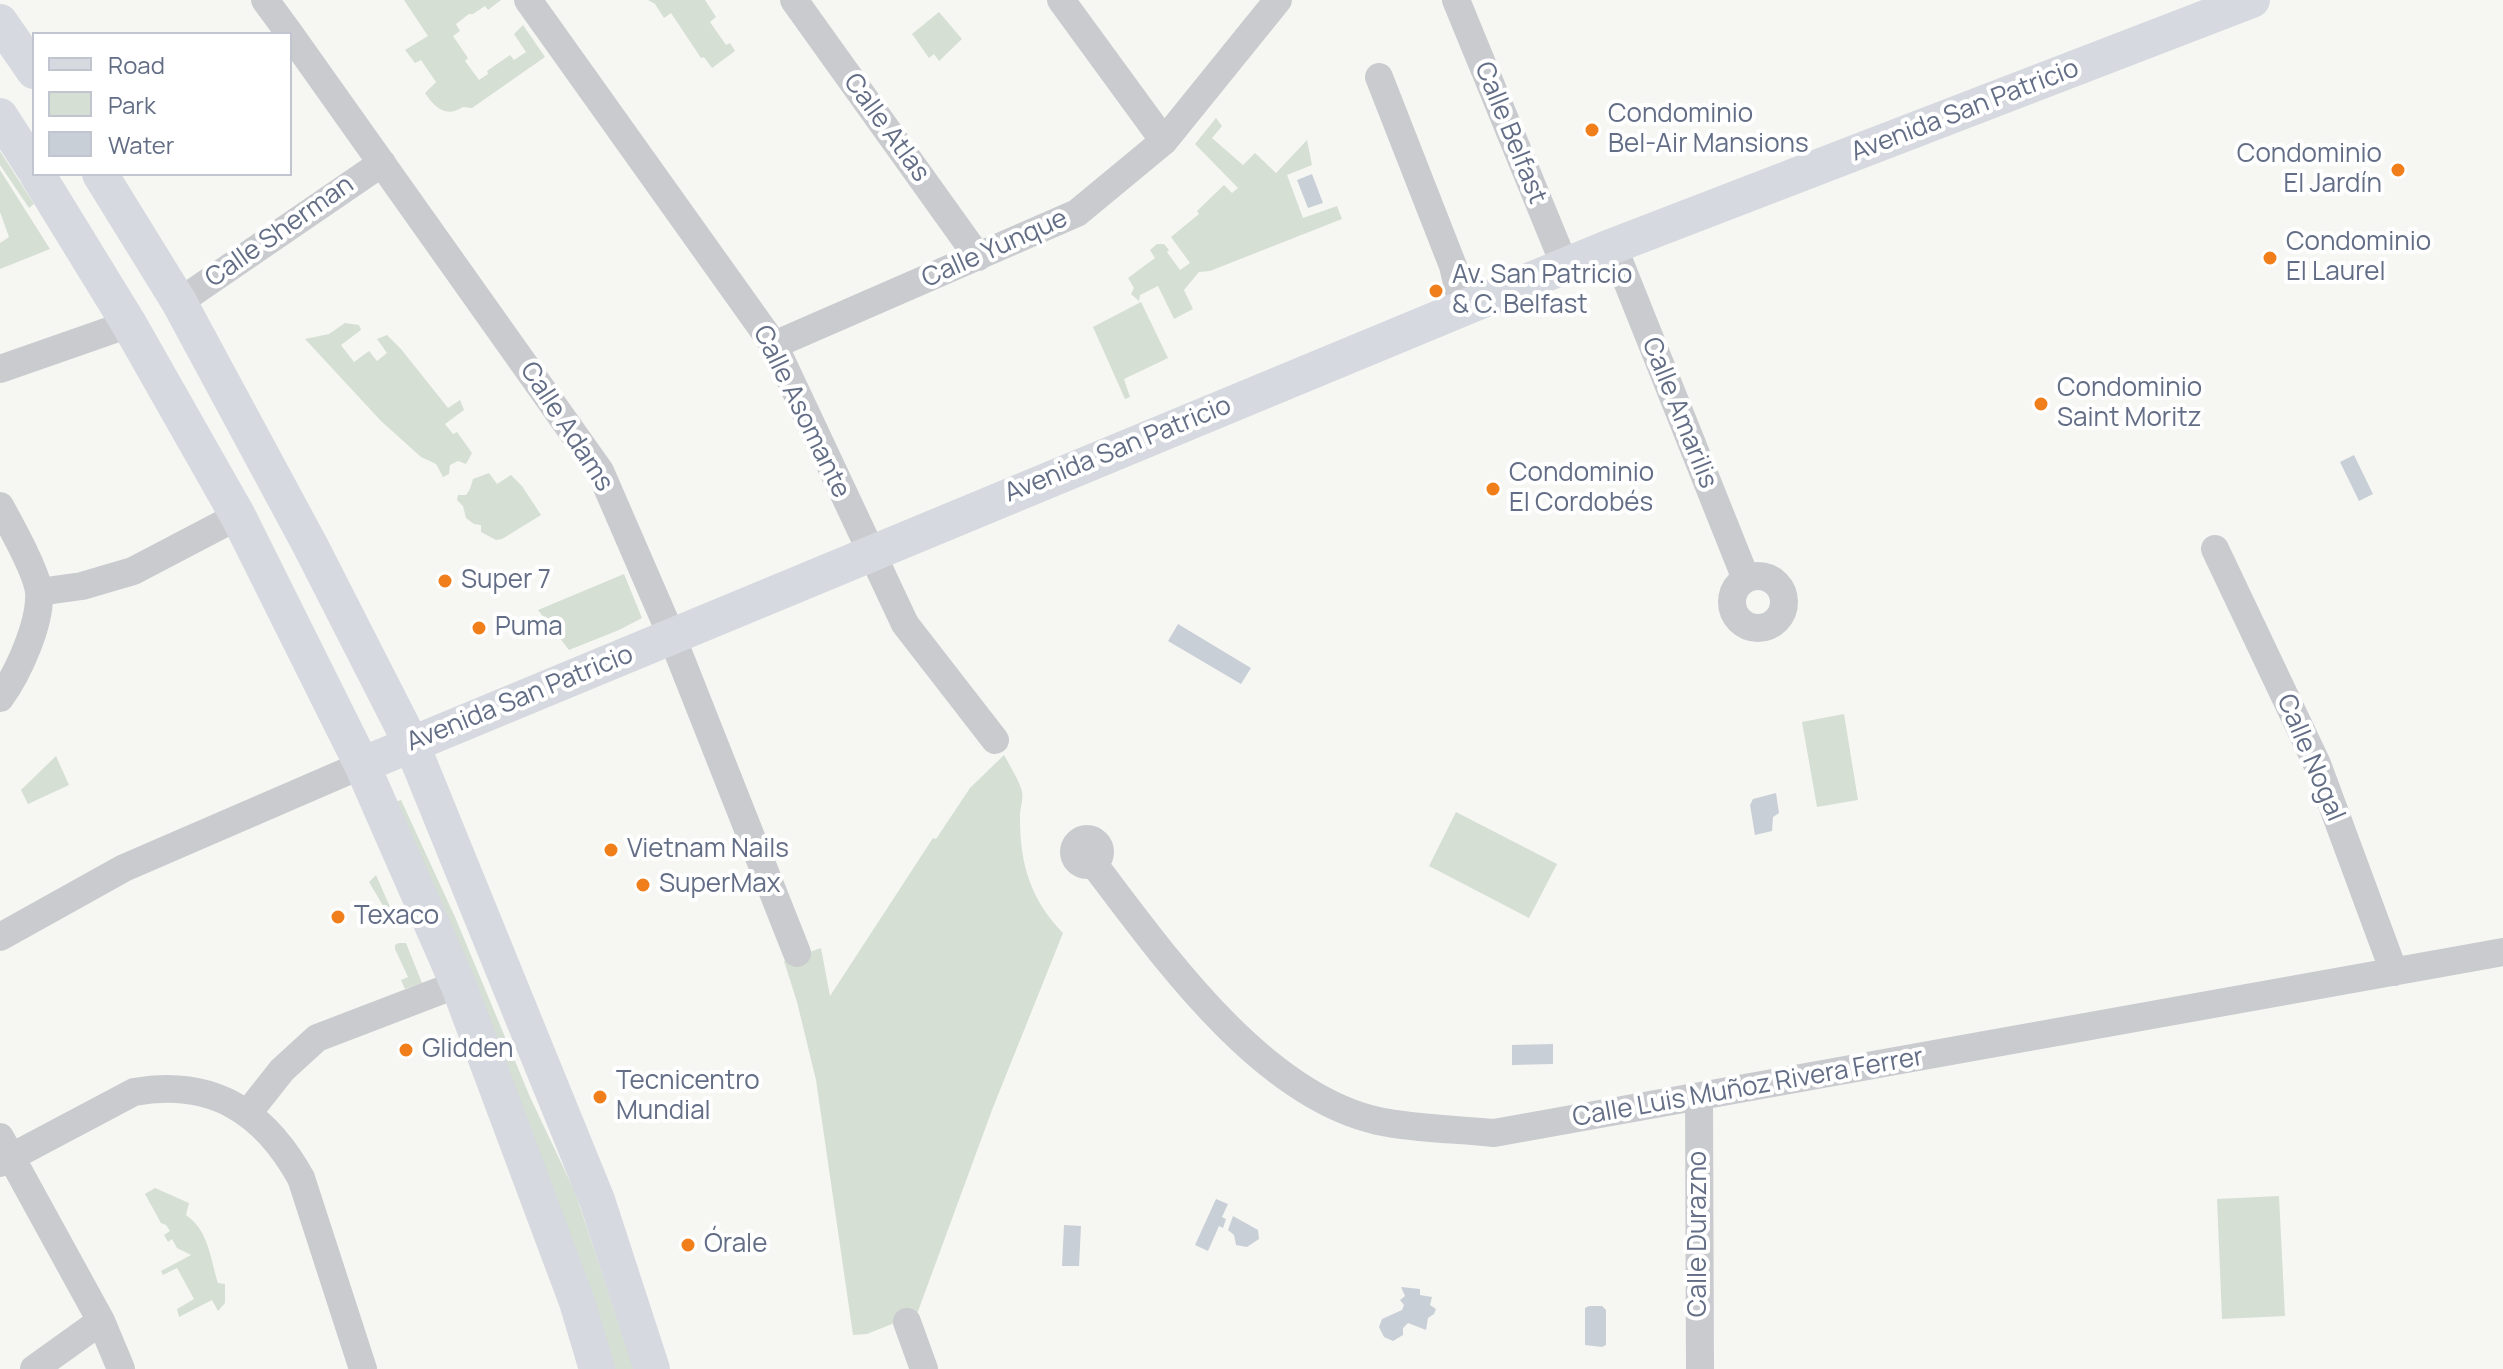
<!DOCTYPE html>
<meta charset="utf-8">
<style>
body{margin:0}
#map{position:relative;width:2503px;height:1369px;overflow:hidden;background:#f6f7f3;font-family:Manrope,sans-serif}
canvas{display:block}
.legend{position:absolute;left:32px;top:32px;width:260px;height:144px;box-sizing:border-box;background:#fff;border:2px solid #c1c5cf;margin:0;padding:10px 14px;list-style:none;font-size:24px;color:#636e86}
.legend li{display:flex;align-items:center;gap:16px;height:40px}
.legend b{width:40px;border:2px solid #c1c5cf}
</style>
<div id="map">
<canvas width="2503" height="1369"></canvas>
<ul class="legend">
<li><b style="height:10px;background:#d6d9df"></b>Road</li>
<li><b style="height:22px;background:#d5dfd3"></b>Park</li>
<li><b style="height:22px;background:#c9cfd6"></b>Water</li>
</ul>
</div>
<script>
const c = document.querySelector('canvas').getContext('2d');
c.lineJoin = 'round';
function fill(path, color) {
  c.fillStyle = color;
  c.fill(path, 'evenodd');
}
function strokePath(path, color, width, dash) {
  c.strokeStyle = color;
  c.lineWidth = width;
  c.lineCap = dash ? 'butt' : 'round';
  c.setLineDash(dash || []);
  c.stroke(path);
}
function write(font, color, halo, rows, align = 'center') {
  c.font = font + ' Manrope,sans-serif';
  c.lineWidth = 8;
  c.setLineDash([]);
  c.textBaseline = 'middle';
  c.strokeStyle = halo;
  c.fillStyle = color;
  for (const [text, x, y, turn = 0] of rows) {
    c.save();
    c.translate(x, y);
    c.rotate((+turn || 0) * Math.PI / 180);
    c.textAlign = isNaN(turn) ? turn : align;
    if (halo) c.strokeText(text, 0, 0);
    c.fillText(text, 0, 0);
    c.restore();
  }
}
const green = new Path2D(`
 M404 0H501L488 10 485 6 473 14H469L456 24 460 31 453 36 468 58 465 61 479 80 488 74 487 71 510 55 514 60 526 52 514 34 523 25 545 57 472 108 463 107C446 118 435 108 425 93L436 82 421 60 415 63 405 50 428 36Z
 M648 0H705L716 17 710 22 726 45 730 43 735 51 712 68 704 57 701 58 671 13 664 18 655 4Z
 M939 12 962 39 939 61 934 54 929 58 912 34Z
 M1216 118 1222 126 1212 138 1243 165 1255 153 1276 173 1307 140 1312 165 1287 175 1303 218 1337 206 1342 219 1210 271 1199 272 1184 290 1193 309 1174 319 1158 286 1140 295 1139 301 1131 294 1134 288 1128 278 1155 258 1150 250 1157 244H1164L1169 250 1167 252 1180 270 1190 263 1171 237 1199 214 1197 211 1224 185 1232 193 1238 188 1195 144Z
 M0 151 34 204 29 208 0 165Z
 M0 170 50 249 0 269V243L9 237 0 212Z
 M1141 302 1168 358 1124 379 1130 397 1125 399 1093 327Z
 M345 323 359 325 361 330 341 345 354 362 369 351 377 361 387 353 377 339 387 335 401 349 448 408 460 400 464 410 445 424 453 434 457 432 472 453 466 464 458 461 450 465 449 474 443 477 436 464 421 457 381 421 305 339 329 334Z
 M489 473 497 484 511 475 522 486 541 515 502 539 496 540 481 532V525L474 524 466 518 463 506 457 500 458 495H466L470 489 473 479Z
 M624 574 642 618 619 630 569 650 538 610Z
 M1844 714 1858 800 1817 807 1802 722Z
 M1004 755C1010 766 1017 777 1021 788 1025 798 1019 809 1020 819 1020 865 1031 900 1063 933L992 1110 917 1314 867 1334 853 1335 816 1080 797 1002 784 961 821 948 830 996 933 838 936 839 970 788Z
 M56 756 69 785 28 804 21 790Z
 M401 800 455 917 530 1097 575 1192 634 1369H613L395 802Z
 M1456 812 1557 864 1529 918 1429 866Z
 M376 875 390 907 385 909 369 882Z
 M399 943H406L422 983 405 989 401 980 408 977 395 949V945Z
 M155 1188 189 1203 186 1215C209 1231 210 1258 218 1283L225 1284V1303L218 1311 212 1300 179 1317 177 1309 194 1299 177 1268 163 1275 161 1271 191 1255 177 1248 172 1239 168 1242 164 1235 170 1231 166 1225 161 1223 145 1194Z
 M2279 1196 2285 1316 2222 1319 2217 1199Z`);
const water = new Path2D(`
 M1312 174 1323 203 1308 208 1297 180Z
 M2354 455 2373 494 2359 501 2340 462Z
 M1178 624 1251 668 1241 684 1168 641Z
 M1776 793 1779 813 1773 817 1772 831 1755 835 1750 805 1753 799Z
 M1553 1044V1064L1512 1065V1045Z
 M1216 1199 1228 1204 1222 1217 1226 1219 1223 1228 1219 1226 1208 1251 1195 1245Z
 M1233 1216 1258 1230 1259 1239 1247 1247 1236 1245 1234 1235 1228 1230Z
 M1064 1225 1081 1226 1079 1266H1062Z
 M1401 1287 1420 1289V1295L1432 1297 1430 1305 1436 1309 1434 1314 1428 1318 1426 1330 1408 1323 1403 1328V1335L1393 1341 1384 1337 1379 1327 1382 1319 1402 1310 1404 1305 1400 1300 1405 1296Z
 M1589 1306H1602L1606 1310V1345L1602 1347 1585 1345V1308Z`);
const minor = new Path2D(`
 M265 0 290 34
 M528 0 774 345 905 624 995 740
 M794 0 978 257
 M1061 0 1164 141
 M1456 0 1565 266
 M290 34 600 471 672 637 797 953
 M1379 77 1453 266 1463 308
 M1613 246 1746 579
 M179 302 382 163
 M774 345 1077 213 1164 141 1278 0
 M0 369 129 324
 M0 506C10 524 37 572 39 592 41 623 18 674 0 698
 M2215 549 2317 764 2394 972
 M1732 602a26 26 0 1 1 52 0a26 26 0 1 1-52 0Z
 M39 592 82 586 133 571 238 516
 M1074 852a13 13 0 1 1 26 0a13 13 0 1 1-26 0Z
 M1093 863C1162 954 1261 1095 1378 1121 1416 1129 1456 1129 1494 1133L2503 952
 M0 937 124 868 362 765
 M1699 1098 1700 1369
 M248 1113 282 1070 317 1038 458 984
 M0 1137 101 1321 121 1369
 M0 1163 134 1092C212 1078 264 1111 301 1178L363 1369
 M907 1322 924 1369
 M34 1369 101 1321`);
const major = new Path2D(`
 M0 22 34 71
 M0 116 34 169
 M37 174 129 324 238 516 362 765 458 984 577 1302 597 1369
 M100 174 179 302 310 545 411 743 597 1200 652 1369
 M362 765 1613 246 2252 0`);
const markers = [
 [1592,130,8,"#f07e1a"],
 [2398,170,8,"#f07e1a"],
 [2270,258,8,"#f07e1a"],
 [1436,291,8,"#f07e1a"],
 [2041,404,8,"#f07e1a"],
 [1493,489,8,"#f07e1a"],
 [445,581,8,"#f07e1a"],
 [479,628,8,"#f07e1a"],
 [611,850,8,"#f07e1a"],
 [643,885,8,"#f07e1a"],
 [338,917,8,"#f07e1a"],
 [406,1050,8,"#f07e1a"],
 [600,1097,8,"#f07e1a"],
 [688,1245,8,"#f07e1a"]
];
const streetNames = [
 ["Avenida San Patricio",1965,111,-21],
 ["Calle Atlas",886,128,54],
 ["Calle Belfast",1510,133,68],
 ["Calle Sherman",280,232,-35],
 ["Calle Yunque",995,249,-24],
 ["Calle Asomante",801,412,64],
 ["Calle Amarilis",1679,413,68],
 ["Calle Adams",566,427,57],
 ["Avenida San Patricio",1118,450,-22],
 ["Avenida San Patricio",520,699,-22],
 ["Calle Nogal",2310,758,67],
 ["Calle Luis Muñoz Rivera Ferrer",1748,1088,-10],
 ["Calle Durazno",1699,1234,-90]
];
const poiNames = [
 ["Condominio",1608,115],
 ["Bel-Air Mansions",1608,145],
 ["Condominio",2382,155,"right"],
 ["El Jardín",2382,185,"right"],
 ["Condominio",2286,243],
 ["El Laurel",2286,273],
 ["Av. San Patricio",1452,276],
 ["& C. Belfast",1452,306],
 ["Condominio",2057,389],
 ["Saint Moritz",2057,419],
 ["Condominio",1509,474],
 ["El Cordobés",1509,504],
 ["Super 7",461,581],
 ["Puma",495,628],
 ["Vietnam Nails",627,850],
 ["SuperMax",659,885],
 ["Texaco",354,917],
 ["Glidden",422,1050],
 ["Tecnicentro",616,1082],
 ["Mundial",616,1112],
 ["Órale",704,1245]
];
fill(green, '#d5dfd3');
fill(water, '#c9cfd6');
strokePath(minor, '#c9cbcf', 28);
strokePath(major, '#d6d9df', 36);
for (const [x, y, r, color] of markers) {
  const dot = new Path2D();
  dot.arc(x, y, r, 0, 2 * Math.PI);
  c.fillStyle = color;
  c.fill(dot);
  strokePath(dot, '#fff', 3);
}
write('26px', '#636e86', '#fff', streetNames);
write('26px', '#636e86', '#fff', poiNames, 'left');
</script>
